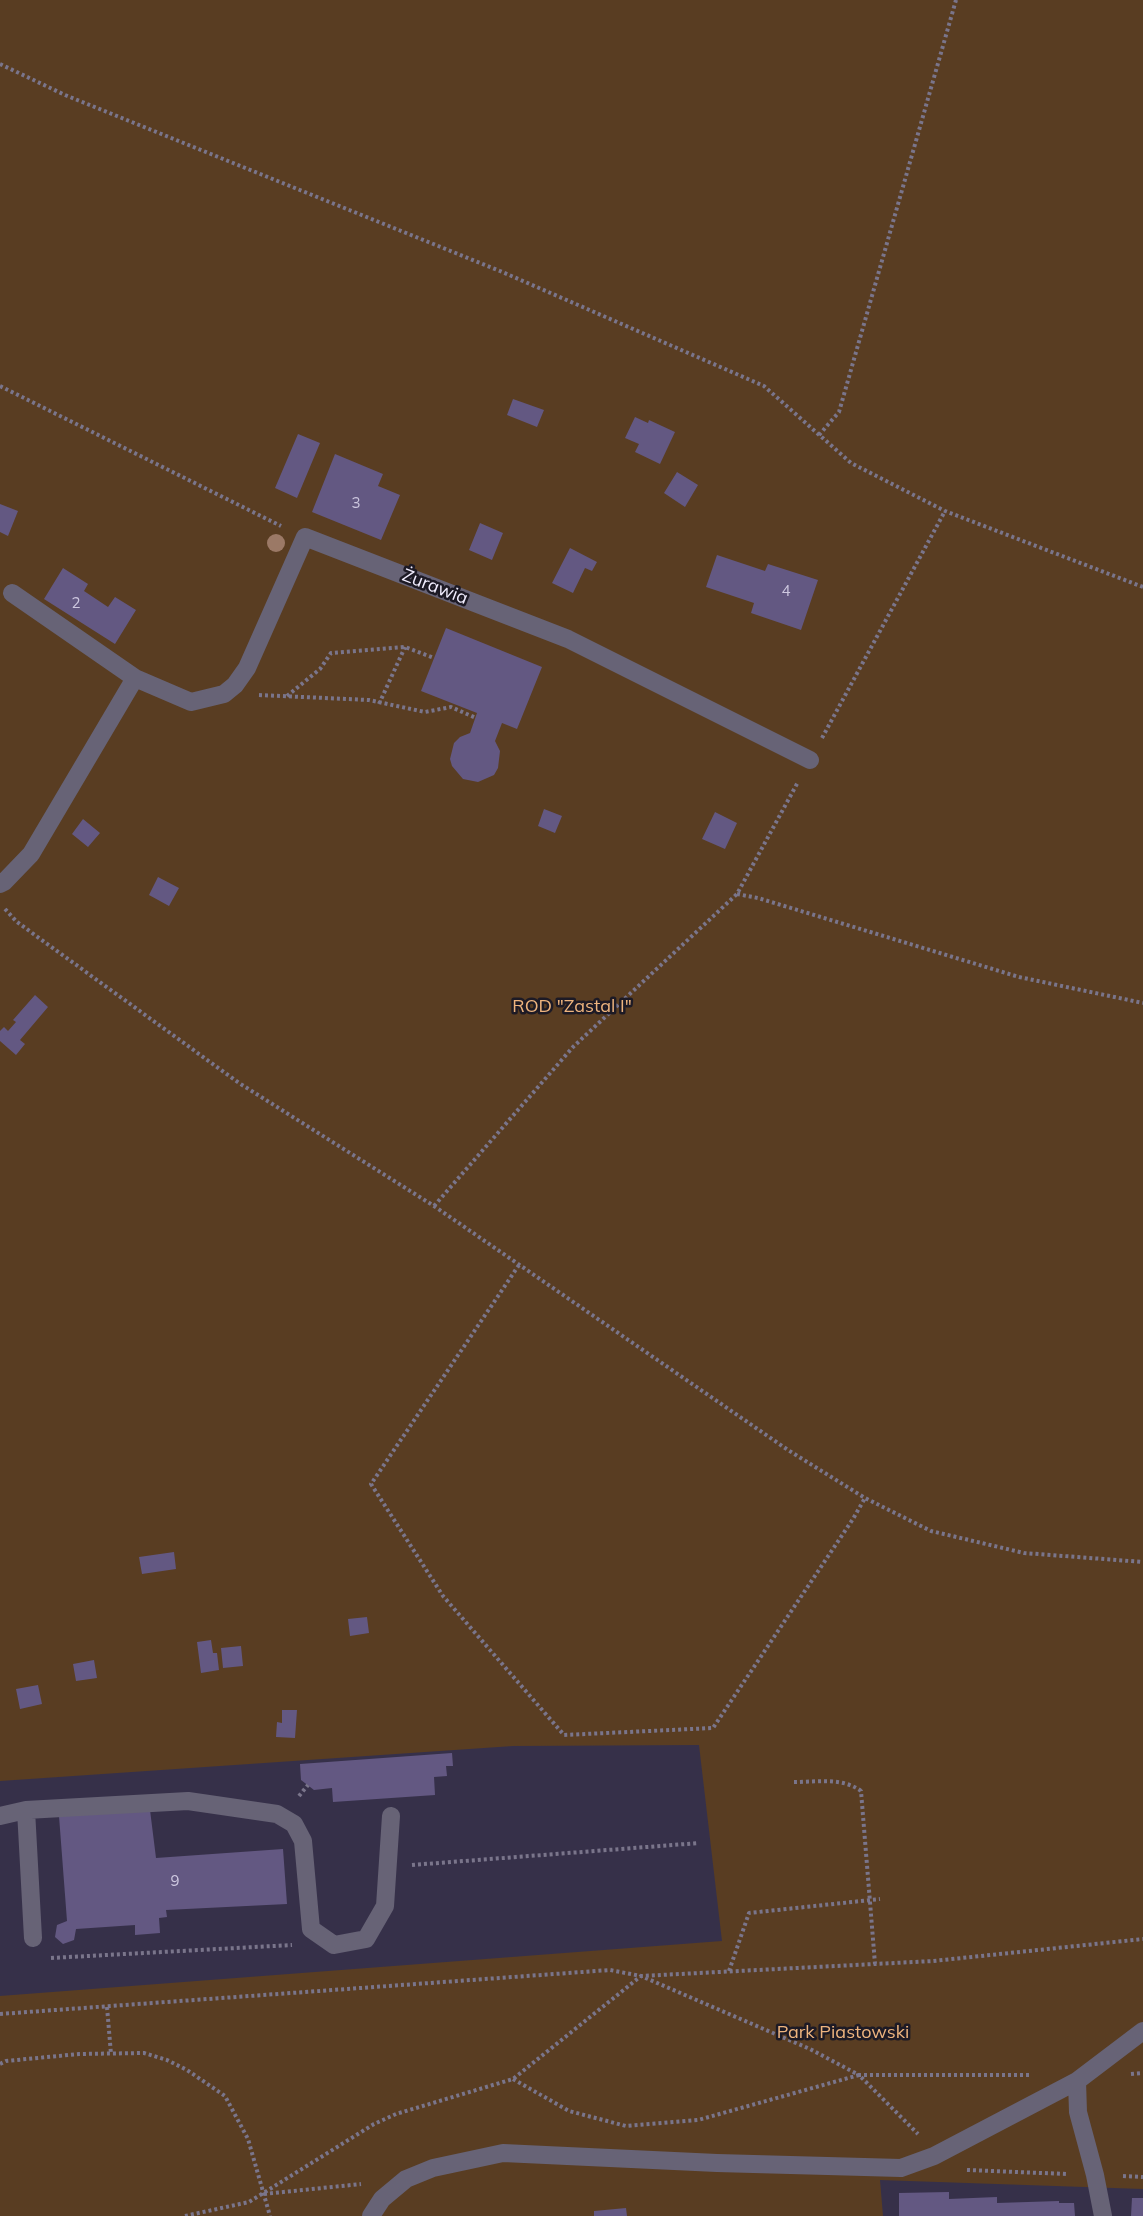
<!DOCTYPE html>
<meta charset="utf-8">
<style>
body{margin:0}
canvas{display:block;background:#363049}
</style>
<canvas width="1143" height="2216"></canvas>
<script>
const c = document.querySelector('canvas').getContext('2d');
c.lineJoin = 'round';
function fill(path, color) {
  c.fillStyle = color;
  c.fill(path, 'evenodd');
}
function strokePath(path, color, width, dash) {
  c.strokeStyle = color;
  c.lineWidth = width;
  c.lineCap = dash ? 'butt' : 'round';
  c.setLineDash(dash || []);
  c.stroke(path);
}
function write(font, color, halo, rows, align = 'center') {
  c.font = font + ' Mulish,sans-serif';
  c.lineWidth = 5;
  c.setLineDash([]);
  c.textBaseline = 'middle';
  c.strokeStyle = halo;
  c.fillStyle = color;
  for (const [text, x, y, turn = 0] of rows) {
    c.save();
    c.translate(x, y);
    c.rotate((+turn || 0) * Math.PI / 180);
    c.textAlign = isNaN(turn) ? turn : align;
    if (halo) c.strokeText(text, 0, 0);
    c.fillText(text, 0, 0);
    c.restore();
  }
}
const green = new Path2D(`
 M0 0H1143V2189L880 2180 883 2216H0V1996L722 1941 699 1745 513 1746 0 1781Z`);
const building = new Path2D(`
 M513 399 544 410 537 427 507 415Z
 M635 417 648 423 649 420 675 432 660 464 635 452 639 444 625 438Z
 M298 434 320 443 297 498 275 488Z
 M335 454 383 474 378 486 400 495 381 540 312 512Z
 M677 472 698 485 685 507 664 493Z
 M0 504 18 511 8 536 0 532Z
 M480 523 503 533 492 560 469 550Z
 M570 548 597 562 592 571 585 568 573 593 552 583Z
 M717 555 765 571 768 564 818 580 801 630 751 613 754 603 706 587Z
 M63 568 88 584 84 591 108 607 115 597 136 610 115 644 44 599Z
 M446 628 542 667 517 729 502 723 495 741 500 751 498 768 494 775 478 782 463 779 452 766 450 759 454 743 460 737 470 733 477 713 421 691Z
 M544 809 562 816 555 833 538 826Z
 M715 812 737 823 725 849 702 839Z
 M83 819 100 833 88 847 72 834Z
 M158 877 179 888 169 906 149 895Z
 M35 995 48 1007 20 1040 25 1044 16 1055 0 1041V1031L4 1027 8 1031 16 1022 13 1020Z
 M174 1552 176 1569 142 1574 139 1557Z
 M367 1617 369 1633 350 1636 348 1619Z
 M211 1640 213 1653H217L219 1670 201 1673 197 1642Z
 M241 1646 243 1666 223 1668 221 1648Z
 M94 1660 97 1678 76 1681 73 1664Z
 M38 1685 42 1704 20 1709 16 1689Z
 M282 1710H297L295 1738 276 1737 277 1722 282 1723Z
 M452 1753 453 1766H446L447 1776 434 1777 435 1795 333 1802 332 1788 314 1790 301 1780 300 1764Z
 M150 1810 156 1858 283 1849 287 1904 166 1910 167 1917 159 1918 160 1933 135 1935V1925L76 1929 74 1940 63 1944 55 1937 57 1925 67 1921 59 1816Z
 M949 2192V2199L997 2197V2203L1059 2201V2203H1074L1075 2216H899V2193Z
 M1132 2198H1143V2216H1131Z
 M626 2208 627 2216H594V2211Z`);
const path = new Path2D(`
 M0 64 65 95 500 271 764 386 851 463 945 511 1143 587
 M0 386 281 526
 M819 435 839 412 956 0
 M259 695 369 700 425 712 451 707 476 718
 M287 696 320 669 331 653 405 647 434 658
 M379 704 405 647
 M822 738 945 511
 M737 894 758 898 1019 977 1143 1003
 M5 909 17 922 239 1083 434 1206 788 1450 865 1498 931 1531 1024 1553 1143 1562
 M434 1206 573 1047 737 894 798 782
 M519 1265 371 1484 443 1596 564 1735 713 1728 853 1519 865 1498
 M794 1782C817 1782 842 1777 861 1791L875 1964
 M299 1796 308 1785
 M412 1865 699 1843
 M51 1958 292 1945
 M729 1971 749 1913 880 1899
 M107 2007 111 2054
 M0 2014 610 1970 641 1976 933 1961 1143 1939
 M0 2064 6 2061 79 2054 144 2053 167 2060 187 2070 225 2096 248 2139 270 2216
 M1131 2074 1143 2073
 M513 2079 569 2111 626 2126 698 2120 859 2075 918 2134
 M967 2170 1067 2174
 M1123 2176 1143 2177
 M264 2194 361 2184
 M185 2216 249 2202 374 2124 396 2114 513 2079 641 1976 810 2049 859 2075H1030`);
const minor = new Path2D(`
 M12 593 135 678 191 702 224 694 235 685 247 668 305 537 568 639 810 760
 M0 884 4 882 31 854 135 678
 M26 1810 33 1938
 M0 1816 26 1810 188 1801 277 1814 294 1824 303 1841 311 1929 334 1945 366 1939 385 1906 391 1816
 M1077 2081 1078 2112 1095 2175 1103 2216
 M371 2216 382 2199 406 2179 433 2168 503 2153 717 2163 901 2168 934 2156 1077 2081 1143 2031`);
const trees = [
 [276,543]
];
const numberNames = [
 ["3",356,503],
 ["4",786,591],
 ["2",76,603],
 ["9",175,1881]
];
const streetNames = [
 ["Żurawia",435,587,21]
];
const parkNames = [
 ["ROD \"Zastal I\"",572,1007],
 ["Park Piastowski",843,2033]
];
fill(green, '#593d22');
fill(building, '#635882');
strokePath(path, '#7a758b', 4, [3, 3]);
strokePath(minor, '#676376', 18);
c.fillStyle = '#9b7966';
for (const [x, y] of trees) {
  c.beginPath();
  c.arc(x, y, 9, 0, 2 * Math.PI);
  c.fill();
}
write('15px', '#cec8e0', null, numberNames);
write('18px', '#f2eeff', '#1d1a25', streetNames);
write('18px', '#eeb47e', '#1d1a25', parkNames);
</script>
